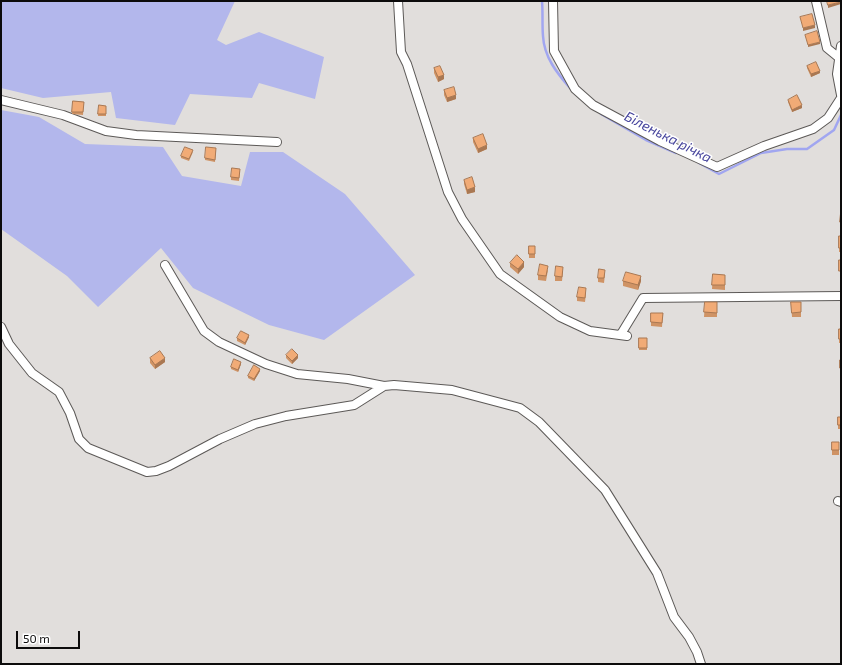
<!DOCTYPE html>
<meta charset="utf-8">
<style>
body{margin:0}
#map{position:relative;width:842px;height:665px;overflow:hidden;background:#e1dedc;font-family:"Exo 2",sans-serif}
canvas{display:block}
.frame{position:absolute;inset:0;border:2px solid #0c0b0b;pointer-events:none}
.scale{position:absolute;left:16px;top:631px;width:64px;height:18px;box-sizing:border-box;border:2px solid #0c0b0b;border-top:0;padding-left:5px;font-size:12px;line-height:14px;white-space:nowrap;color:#0c0b0b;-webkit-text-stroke:3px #fff;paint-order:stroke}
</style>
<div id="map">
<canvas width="842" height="665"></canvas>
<div class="frame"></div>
<div class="scale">50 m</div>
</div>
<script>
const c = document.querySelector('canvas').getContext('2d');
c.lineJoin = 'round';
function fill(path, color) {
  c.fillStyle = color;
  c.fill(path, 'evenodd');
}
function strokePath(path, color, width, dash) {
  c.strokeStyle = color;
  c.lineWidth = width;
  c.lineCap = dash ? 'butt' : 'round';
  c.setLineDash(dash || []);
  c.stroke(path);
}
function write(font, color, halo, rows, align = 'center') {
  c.font = font + ' "Exo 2",sans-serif';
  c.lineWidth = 3;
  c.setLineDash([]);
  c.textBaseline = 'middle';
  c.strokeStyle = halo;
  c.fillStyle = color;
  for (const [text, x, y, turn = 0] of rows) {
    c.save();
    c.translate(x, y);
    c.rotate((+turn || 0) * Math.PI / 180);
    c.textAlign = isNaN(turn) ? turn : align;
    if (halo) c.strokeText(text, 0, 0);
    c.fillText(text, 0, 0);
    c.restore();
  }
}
const green = new Path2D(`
 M1 1H235L217 40 226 45 259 32 324 57 315 99 259 83 252 98 190 94 175 125 116 118 111 92 43 98 1 88Z
 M1 110 39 117 85 144 163 147 182 176 241 186 250 152H283L345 194 415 275 324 340 269 325 193 288 161 248 98 307 67 276 1 229Z`);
const stream = new Path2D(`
 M542 1C543 13 542 24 543 36 544 57 557 73 570 88
 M601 114 646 140 676 153
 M699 163 719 174 761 153 787 149H807L834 130 841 115`);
const minor = new Path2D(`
 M398 1 401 52 407 64 448 192 462 219 500 274 560 317 590 331 627 336
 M553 1 554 51 575 89 593 105 660 141 717 167 764 146 813 129 828 118 841 98
 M816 1 827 48 838 57
 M841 46 837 74 841 95
 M1 100 63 115 106 131 136 135 277 142
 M165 265 204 331 219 342 266 364 297 374 348 379 384 386
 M1 327 9 344 32 373 59 392 70 413 79 439 88 448 147 472 156 471 169 466 220 439 255 424 286 416 354 405 384 386 394 385 452 390 520 408 539 422 605 490 657 573 674 617 689 637 697 652 701 664
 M621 334 643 298 841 296
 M838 501 841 502`);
const wall = new Path2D(`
 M807 66 820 73 811 77 807 68Z
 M434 68 444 79 438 82 434 73Z
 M444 90 456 99 447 102 444 95Z
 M788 100 802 108 792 112 788 102Z
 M73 101 84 102 83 115 72 114Z
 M99 105 106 106V116H98Z
 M473 138 487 149 478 153 473 142Z
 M216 150 215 162 205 160V158Z
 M193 152 189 161 181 158V156Z
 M240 171 239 181 231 180V177Z
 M464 180 475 192 467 194 464 184Z
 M839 236H841V252H839Z
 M529 246H535V258H529Z
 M510 263 524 267 518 274 510 267Z
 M548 270 546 281 538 280V275Z
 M563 271 562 281H555V276Z
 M605 274 604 283 598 282V278Z
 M713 274 725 275V290L712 289Z
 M623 281H641L638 290 623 286Z
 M586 293 585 302 577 301V297Z
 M705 302H717V317H704Z
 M791 302H801V317H792Z
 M651 313H663L662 327 651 326Z
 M839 329H841V343H839Z
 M249 337 245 345 237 341V338Z
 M639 338H647V350H639Z
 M286 355 298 358 292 364 286 358Z
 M150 358 165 362 155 369 150 363Z
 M241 364 238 372 231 369V367Z
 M260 371 254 381 248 378V376Z
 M838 417H841V429H838Z
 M832 442H839V455H832Z`);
const shadedWall = new Path2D(`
 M841 2V4L828 8V5Z
 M815 25V28L803 31V28Z
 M820 42V44L808 47V45Z
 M820 71V73L811 77V74Z
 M444 75V79L438 82V77Z
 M456 95V99L447 102V98Z
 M802 105V108L792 112V110Z
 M487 145V149L478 153V149Z
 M475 187V192L467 194V190Z
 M524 262V267L518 274V269Z
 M641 276V281L638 290V285Z
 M249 335V337L245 345V343Z
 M298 355V358L292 364V361Z
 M165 358V362L155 369V365Z
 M241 362V364L238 372V370Z
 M260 369V371L254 381V379Z`);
const building = new Path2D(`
 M827 1H841V2L828 5Z
 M812 14 815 25 803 28 800 17Z
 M817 31 820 42 808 45 805 35Z
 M816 62 820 71 811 74 807 66Z
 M440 66 444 75 438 77 434 68Z
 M454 87 456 95 447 98 444 90Z
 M797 95 802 105 792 110 788 100Z
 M73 101 84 102 83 112H72Z
 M99 105 106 106V114H98Z
 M483 134 487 145 478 149 473 138Z
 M185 147 193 150 189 159 181 156Z
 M206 147 216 148 215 160 205 158Z
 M232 168 240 169 239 178 231 177Z
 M472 177 475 187 467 190 464 180Z
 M841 210V222H840Z
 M839 236H841V248H839Z
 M529 246H535V254H529Z
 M517 255 524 262 518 269 510 263Z
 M839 260H841V271H839Z
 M540 264 548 266 546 276 538 275Z
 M556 266 563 267 562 277 555 276Z
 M599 269 605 270 604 278H598Z
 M626 272 641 276 638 285 623 281Z
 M713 274 725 275V285H712Z
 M579 287 586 288 585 298 577 297Z
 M705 302H717V313L704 312Z
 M791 302H801V312L792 313Z
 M651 313H663L662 323 651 322Z
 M839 329H841V339H839Z
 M241 331 249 335 245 343 237 338Z
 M639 338H647V348H639Z
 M292 349 298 355 292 361 286 355Z
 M160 351 165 358 155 365 150 358Z
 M234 359 241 362 238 370 231 367Z
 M840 360H841V368H840Z
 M254 365 260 369 254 379 248 376Z
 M838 417H841V425H838Z
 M832 442H839V450H832Z`);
const waterNames = [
 ["Біленька річка",668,137,27]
];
fill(green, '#b3b7ec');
strokePath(stream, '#a1a6f0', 2.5);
strokePath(minor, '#5c5957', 10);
strokePath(minor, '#fff', 8);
fill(wall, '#cf9365');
fill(shadedWall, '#a97853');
fill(building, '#f1ab76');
strokePath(building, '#a97853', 1);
write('italic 14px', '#49479e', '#fff', waterNames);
</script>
